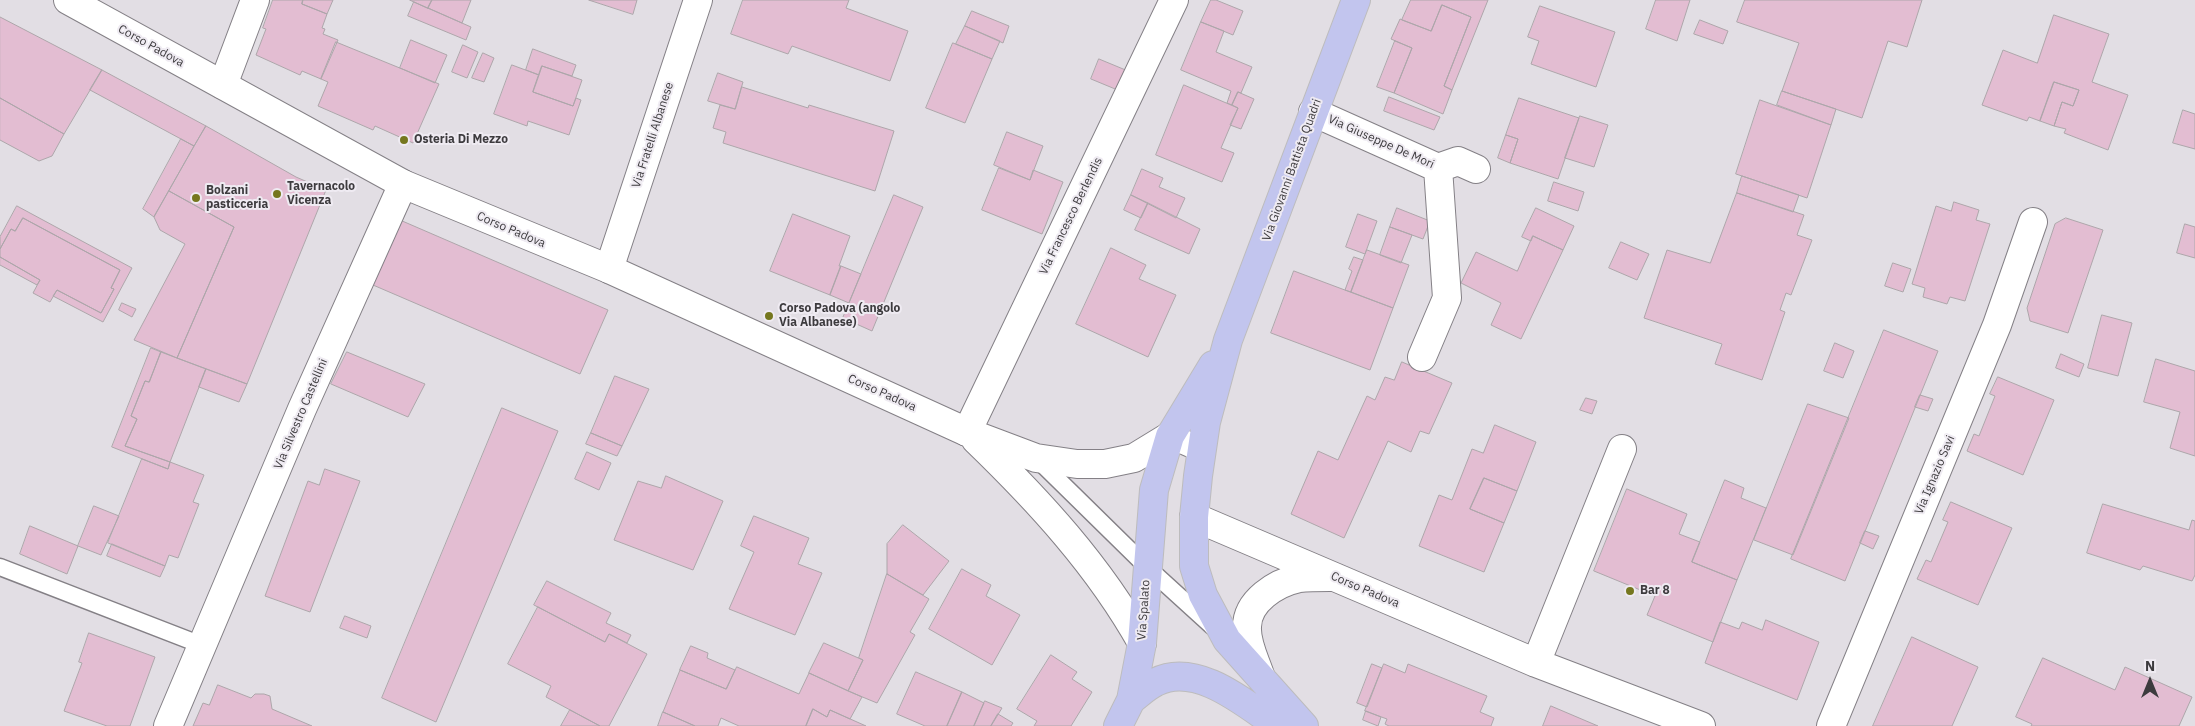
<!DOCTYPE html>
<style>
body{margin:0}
#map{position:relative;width:2195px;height:726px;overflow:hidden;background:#e2dee4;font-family:"IBM Plex Sans",sans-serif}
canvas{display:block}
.north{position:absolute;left:2125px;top:656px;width:50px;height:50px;-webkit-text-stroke:4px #efebf2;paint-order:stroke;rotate:0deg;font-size:14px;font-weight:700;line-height:20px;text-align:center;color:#3d3b3e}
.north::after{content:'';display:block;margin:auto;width:18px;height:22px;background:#3d3b3e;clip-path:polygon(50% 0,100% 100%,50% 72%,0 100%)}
</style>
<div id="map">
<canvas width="2195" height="726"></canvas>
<div class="north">N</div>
</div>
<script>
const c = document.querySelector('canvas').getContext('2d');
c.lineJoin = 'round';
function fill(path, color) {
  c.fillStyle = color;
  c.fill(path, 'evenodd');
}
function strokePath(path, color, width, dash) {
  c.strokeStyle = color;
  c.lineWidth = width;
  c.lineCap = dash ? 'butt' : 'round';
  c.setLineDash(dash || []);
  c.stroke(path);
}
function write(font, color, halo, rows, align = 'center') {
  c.font = font + ' "IBM Plex Sans",sans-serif';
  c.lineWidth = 4;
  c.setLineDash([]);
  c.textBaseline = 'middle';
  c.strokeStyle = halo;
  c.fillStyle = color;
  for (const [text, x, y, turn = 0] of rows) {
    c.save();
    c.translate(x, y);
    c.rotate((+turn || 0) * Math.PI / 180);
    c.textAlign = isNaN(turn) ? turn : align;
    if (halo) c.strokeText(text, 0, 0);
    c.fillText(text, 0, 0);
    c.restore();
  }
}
const building = new Path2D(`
 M273 0H303L302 4 327 14 322 28 325 29 323 34 338 40 321 79 302 71 300 75 256 55 266 29 263 28Z
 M303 0H333L327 14 302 4Z
 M410 0H432L428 8Z
 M432 0H471L462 23 428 8Z
 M589 0H637L633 14Z
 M743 0H849L846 8 908 31 890 81 792 46 788 54 731 34Z
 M1211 0H1216L1243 11 1233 35 1201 22Z
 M1411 0H1488L1452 90 1444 86 1471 17 1442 5 1431 31 1402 20Z
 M1656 0H1690L1677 41 1646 29Z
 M1745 0H1922L1907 47 1888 41 1862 118 1782 91 1799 43 1737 22Z
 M414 2 471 27 466 40 408 16Z
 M1442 5 1471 17 1444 86 1452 90 1443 114 1394 93 1412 48 1391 39 1400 19 1431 31Z
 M1540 6 1615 32 1596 87 1531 64 1539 41 1528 37Z
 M972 11 1009 26 1003 43 965 26Z
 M2054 15 2109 34 2092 82 2128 95 2108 150 2064 133 2066 129 2054 126 2062 102 2073 106 2079 90 2054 82 2040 121 2029 117 2027 121 1982 105 2003 50 2037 63Z
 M0 17 102 70 64 134 0 98Z
 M1700 20 1728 31 1723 44 1694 34Z
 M1201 22 1224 31 1216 52 1252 67 1241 93 1238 92 1232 105 1227 103 1231 91 1181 70Z
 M965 26 1000 41 992 59 956 44Z
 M411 40 447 55 435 83 400 68Z
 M1395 41 1412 48 1394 93 1377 87Z
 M336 42 439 84 413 143 375 126 373 130 318 106 328 82 321 79Z
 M953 43 992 59 965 123 926 108Z
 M463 45 478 52 467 78 452 72Z
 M533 49 576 65 572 76 542 66 539 75 526 70Z
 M483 53 494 58 484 82 472 78Z
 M1099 59 1128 71 1120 91 1091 79Z
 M512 65 539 75 533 92 573 106 576 98 581 100 569 135 528 121 527 126 494 114Z
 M542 66 582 80 573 106 533 92Z
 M102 70 206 126 194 146 90 90Z
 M718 73 743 82 735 109 708 101Z
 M2054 82 2079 90 2073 106 2062 102 2054 126 2040 121Z
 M1184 85 1238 108 1221 148 1234 153 1222 182 1156 155Z
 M742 87 808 108 809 105 894 131 875 191 723 143 726 132 713 128 720 105 735 109Z
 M1782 91 1836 109 1831 125 1777 105Z
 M1238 92 1254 99 1241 129 1230 125 1238 108 1232 105Z
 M1389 97 1440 117 1434 130 1384 111Z
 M0 98 64 134 52 156 39 161 0 140Z
 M1519 98 1579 118 1558 179 1510 163 1518 139 1506 135Z
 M1760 100 1831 125 1807 198 1736 174Z
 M2183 110 2195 114V149L2173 143Z
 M1580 116 1608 125 1594 167 1565 158Z
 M206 126 296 177 326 190 247 384 177 358 234 227 169 191Z
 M1007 132 1043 146 1030 180 994 165Z
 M1506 135 1518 139 1510 163 1498 158Z
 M181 139 194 146 154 217 143 209Z
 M999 168 1030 180 1033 170 1063 182 1042 234 982 210Z
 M1142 169 1163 178 1159 187 1185 198 1176 218 1131 195Z
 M1742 176 1799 195 1793 212 1737 193Z
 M1554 182 1584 192 1578 211 1548 201Z
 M169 191 234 227 177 358 134 340 185 244 160 230 154 217Z
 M1737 193 1804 215 1797 235 1812 240 1791 295 1786 293 1780 310 1785 312 1762 380 1715 364 1722 344 1644 318 1667 250 1710 263Z
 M894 195 923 207 872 331 843 318Z
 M1131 195 1148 203 1141 218 1124 210Z
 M1954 202 1979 210 1976 220 1990 224 1965 301 1950 297 1947 304 1923 297 1925 288 1912 284 1936 206 1951 211Z
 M1148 203 1200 229 1189 254 1135 230Z
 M17 206 132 268 103 322 53 296 57 290 101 313 114 289 111 288 120 270 23 218 15 231 11 229 0 249V237Z
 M1397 208 1430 221 1423 239 1390 227Z
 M1536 208 1574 226 1563 250 1533 236 1531 241 1522 237Z
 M793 214 850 236 839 266H841L830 295 770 271Z
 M1358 214 1377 221 1365 254 1346 247Z
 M393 217 608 310 580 374 366 282Z
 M23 218 120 270 111 288 114 289 101 313 57 290 50 302 33 293 40 280 0 257V249L11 229 15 231Z
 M2066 218 2103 230 2068 333 2030 321 2027 308 2055 224Z
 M2185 224 2195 227V258L2177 253Z
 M1390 227 1412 235 1401 263 1380 255Z
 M1533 236 1563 250 1521 339 1491 325 1501 303 1461 283 1476 252 1517 271Z
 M1621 242 1649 254 1637 280 1609 268Z
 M1111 248 1146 265 1139 279 1176 295 1148 357 1076 324Z
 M1367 250 1409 265 1393 308 1351 292Z
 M0 257 40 280 37 285 0 265Z
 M1354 257 1363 260 1351 292 1345 290 1352 271 1349 269Z
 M1893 263 1911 269 1903 292 1885 286Z
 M841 266 861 274 849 303 830 295Z
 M1294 271 1393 308 1370 370 1271 333Z
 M122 303 136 309 132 317 119 310Z
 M2102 315 2132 323 2118 376 2088 368Z
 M1884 330 1938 351 1845 581 1791 559Z
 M1835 343 1854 351 1843 378 1824 371Z
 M151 348 161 352 149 382 145 381 131 416 137 419 125 446 170 462 168 469 112 447Z
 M161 352 206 369 170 462 125 446 137 419 131 416 145 381 149 382Z
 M347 352 425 384 408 417 331 384Z
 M2061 354 2084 364 2079 377 2056 368Z
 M2156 359 2195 371V456L2170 448 2180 412 2144 402Z
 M1402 362 1452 383 1429 434 1420 431 1411 452 1388 441 1344 538 1291 514 1318 451 1338 460 1367 396 1375 400 1385 377 1394 380Z
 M206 369 247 384 239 402 199 387Z
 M615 376 649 389 622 446 591 433Z
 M1998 377 2054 400 2023 475 1967 451 1974 434 1979 436 1995 396 1990 394Z
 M1920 395 1933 399 1928 411 1915 407Z
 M1586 398 1597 401 1592 414 1580 410Z
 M1808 404 1849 418 1793 555 1754 540Z
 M502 408 558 431 436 722 382 698Z
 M1495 425 1536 442 1517 491 1484 478 1470 509 1504 523 1484 572 1419 546 1439 495 1452 500 1472 449 1483 453Z
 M591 433 622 446 617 456 586 444Z
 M587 452 611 463 599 490 575 479Z
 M142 459 168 469 170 462 204 475 193 502 199 504 178 558 169 555 165 566 108 543Z
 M325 469 360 481 310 612 265 596 308 481 319 485Z
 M666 476 723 501 693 570 614 540 638 481 661 488Z
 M1484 478 1517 491 1504 523 1470 509Z
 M1725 480 1744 488 1741 498 1766 508 1737 580 1692 562Z
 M1627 489 1687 514 1679 534 1700 542 1692 562 1737 580 1713 642 1647 615 1655 596 1594 571Z
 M1951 502 2012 528 1978 605 1917 579 1926 560 1931 562 1948 522 1943 520Z
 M2103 504 2189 530 2192 520 2195 521V575L2192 581 2143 566 2140 570 2087 553Z
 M94 506 119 516 101 555 78 546Z
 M754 516 809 538 798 564 822 573 795 635 729 609 754 552 741 546Z
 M903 525 949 561 923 595 887 574V544Z
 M30 526 78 546 67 574 20 554Z
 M1865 531 1879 536 1873 549 1860 543Z
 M112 544 165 566 160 577 107 556Z
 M962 569 991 585 986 596 1020 615 992 665 929 629Z
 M887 574 929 599 910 632 915 635 877 703 848 691 863 660 859 658Z
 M547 581 611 613 606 623 631 635 627 643 609 634 605 642 534 605Z
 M538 607 605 642 609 634 647 654 609 726H600L546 697 551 686 508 664Z
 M345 616 371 626 367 638 340 628Z
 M1766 620 1819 642 1797 700 1705 663 1720 622 1739 629 1742 622 1762 630Z
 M89 633 155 657 130 726H107L64 711 82 663 79 662Z
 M1912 637 1978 667 1952 726H1873Z
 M824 643 863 660 848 691 809 673Z
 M691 646 708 653 707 658 735 670 726 689 680 670Z
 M1051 655 1077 672 1072 679 1092 692 1071 726H1034L1037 721 1017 709Z
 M2043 658 2115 690 2125 667 2192 697 2179 726H2031L2032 724 2016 717Z
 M1372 664 1382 668 1367 707 1357 703Z
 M1384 664 1405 673 1408 664 1487 696 1480 712 1494 718 1491 726H1389L1385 724 1387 719 1365 711Z
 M737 667 799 694 809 673 862 697 850 719 830 710 827 717 813 709 806 726H739L721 718 718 726H695L663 712 680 670 726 689Z
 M916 672 962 692 947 726H925L897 714Z
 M218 685 251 698 255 694H264L270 696 272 709 312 726H193L203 703 209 705Z
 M962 692 984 703 974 726H947Z
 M985 701 1002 708 991 726H974Z
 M1551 706 1598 726H1543Z
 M813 709 827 717 830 710 866 726H806Z
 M570 710 600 726H561Z
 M1366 711 1381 717 1378 726 1363 720Z
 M663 712 695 726H658Z
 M998 714 1013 723 1011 726H991Z`);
const service = new Path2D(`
 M1037 459 1147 567 1213 627
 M0 567 204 646`);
const pedestrian = new Path2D(`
 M1170 436 1202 450`);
const minor = new Path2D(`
 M223 85 255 0
 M1313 112 1438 168 1458 161 1476 169
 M609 269 698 0
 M1422 357 1447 298 1438 168
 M967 432 1174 0
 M1194 517 1536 663 1701 726
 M1536 663 1622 449
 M1260 675C1255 660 1246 643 1247 627 1247 601 1276 583 1299 578 1309 577 1320 577 1330 577
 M168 726 302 409 403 184
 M1831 726 1997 325 2033 222`);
const tertiary = new Path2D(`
 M68 0 403 184 609 269 967 432 1036 458 1077 464H1105L1134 458 1170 436
 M976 440C1039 501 1099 566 1142 643`);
const primary = new Path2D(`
 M1131 700C1139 694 1147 686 1156 682 1197 661 1247 705 1278 726
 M1118 726 1131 700 1142 643 1154 490 1170 436 1213 365
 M1304 726 1227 640 1203 595 1194 566V517L1198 476 1206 422 1228 340 1356 0`);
const markers = [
 [404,140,5,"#75771e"],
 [277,194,5,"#75771e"],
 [196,198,5,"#75771e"],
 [769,316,5,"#75771e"],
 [1630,591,5,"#75771e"]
];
const streetNames = [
 ["Corso Padova",151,46,29],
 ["Via Fratelli Albanese",653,135,-72],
 ["Via Giuseppe De Mori",1381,142,24],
 ["Via Giovanni Battista Quadri",1292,170,-70],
 ["Via Francesco Berlendis",1071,216,-64],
 ["Corso Padova",511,230,23],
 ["Corso Padova",882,393,24],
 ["Via Silvestro Castellini",301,414,-67],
 ["Via Ignazio Savi",1935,475,-67],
 ["Corso Padova",1365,590,23],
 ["Via Spalato",1144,610,-86]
];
const poiNames = [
 ["Osteria Di Mezzo",414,140],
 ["Tavernacolo",287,187],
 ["Vicenza",287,201],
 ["Bolzani",206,191],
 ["pasticceria",206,205],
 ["Corso Padova (angolo",779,309],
 ["Via Albanese)",779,323],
 ["Bar 8",1640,591]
];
fill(building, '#e3bdd2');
strokePath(building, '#ada6aa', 1);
strokePath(service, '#848086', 19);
strokePath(pedestrian, '#848086', 26);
strokePath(minor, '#848086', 30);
strokePath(tertiary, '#848086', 30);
strokePath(primary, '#bdbcbd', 30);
strokePath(service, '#fff', 16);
strokePath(pedestrian, '#fff', 24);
strokePath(minor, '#fff', 28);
strokePath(tertiary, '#fff', 28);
strokePath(primary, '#c2c5ee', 28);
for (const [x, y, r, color] of markers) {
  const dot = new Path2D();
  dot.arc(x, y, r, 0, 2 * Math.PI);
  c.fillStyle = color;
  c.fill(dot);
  strokePath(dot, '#efebf2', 2);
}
write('12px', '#3d3b3e', '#efebf2', streetNames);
write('bold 12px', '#3d3b3e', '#efebf2', poiNames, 'left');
</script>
